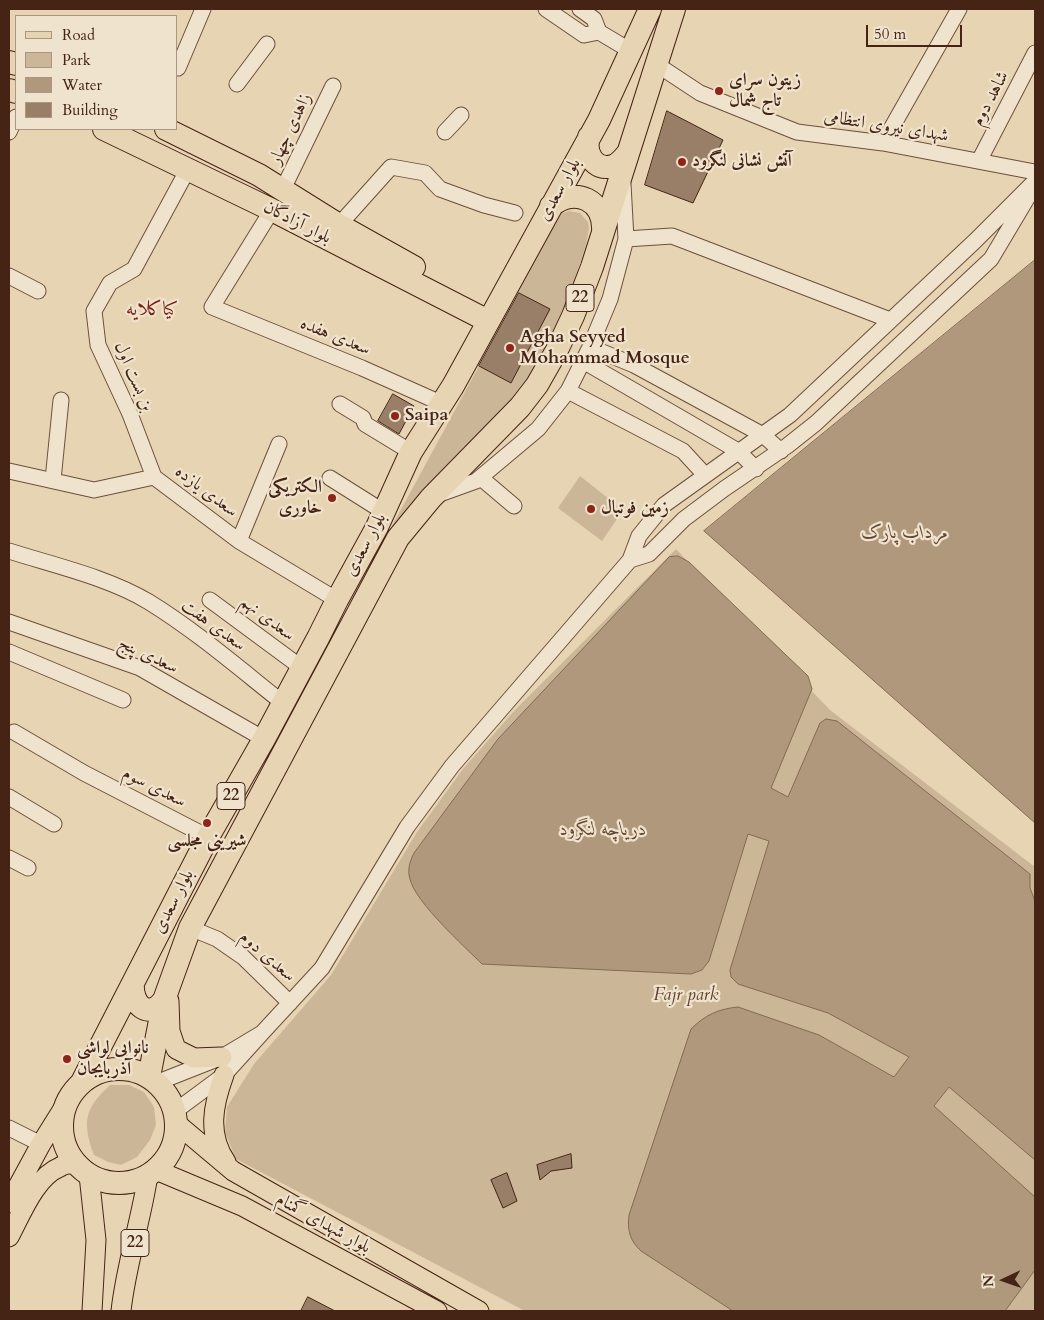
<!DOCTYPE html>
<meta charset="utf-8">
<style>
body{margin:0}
#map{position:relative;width:1044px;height:1320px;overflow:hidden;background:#e7d4b2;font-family:Cardo,serif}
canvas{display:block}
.frame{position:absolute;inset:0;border:10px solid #452315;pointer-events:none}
.legend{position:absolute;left:15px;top:15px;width:162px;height:115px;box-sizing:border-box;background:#efe3cd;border:1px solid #ab9683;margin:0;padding:6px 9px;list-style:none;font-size:15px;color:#452315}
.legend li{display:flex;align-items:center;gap:10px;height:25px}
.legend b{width:25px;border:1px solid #ab9683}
.north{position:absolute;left:979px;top:1255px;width:50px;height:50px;-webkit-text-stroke:4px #efe3cd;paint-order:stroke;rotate:267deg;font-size:14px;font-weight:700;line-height:20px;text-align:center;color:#452315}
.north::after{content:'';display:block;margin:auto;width:18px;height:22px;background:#452315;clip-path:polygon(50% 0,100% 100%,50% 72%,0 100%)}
.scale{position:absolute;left:866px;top:25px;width:96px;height:22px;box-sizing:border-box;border:2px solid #452315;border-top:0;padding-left:6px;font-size:15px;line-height:18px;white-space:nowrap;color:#452315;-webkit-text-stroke:4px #efe3cd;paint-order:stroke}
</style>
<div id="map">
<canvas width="1044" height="1320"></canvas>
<div class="frame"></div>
<ul class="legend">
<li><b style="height:6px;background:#e7d4b2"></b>Road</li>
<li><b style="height:14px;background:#cbb697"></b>Park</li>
<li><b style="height:14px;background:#b0987d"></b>Water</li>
<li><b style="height:14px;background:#997f67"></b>Building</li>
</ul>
<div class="north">N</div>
<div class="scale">50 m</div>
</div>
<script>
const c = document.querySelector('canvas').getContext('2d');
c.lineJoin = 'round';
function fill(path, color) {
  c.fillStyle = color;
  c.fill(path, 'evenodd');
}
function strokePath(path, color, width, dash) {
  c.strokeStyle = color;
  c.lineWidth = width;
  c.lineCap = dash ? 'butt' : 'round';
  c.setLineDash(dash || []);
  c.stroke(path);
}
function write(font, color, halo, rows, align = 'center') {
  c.font = font + ' Cardo,Amiri,serif';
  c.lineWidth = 4.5;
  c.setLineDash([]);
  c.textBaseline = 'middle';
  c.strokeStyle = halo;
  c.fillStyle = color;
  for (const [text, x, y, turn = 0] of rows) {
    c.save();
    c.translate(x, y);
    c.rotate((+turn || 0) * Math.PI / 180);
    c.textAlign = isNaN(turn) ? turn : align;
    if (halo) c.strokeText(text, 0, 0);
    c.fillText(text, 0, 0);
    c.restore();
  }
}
const green = new Path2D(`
 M569 211 580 213 588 222 589 228 586 245 558 330 532 378 395 529 392 526 479 366 511 383 550 309 516 292 552 220 562 213Z
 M580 476 623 510 602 541 558 508Z
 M676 549 830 710 1035 867V1311H525L236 1159 225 1132 227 1107 254 1064 331 975 417 832 463 769 514 711Z
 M110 1085H129L144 1092 154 1107 156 1125 150 1140 137 1157 121 1165 108 1162 94 1155C82 1122 84 1109 110 1085Z`);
const water = new Path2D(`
 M1035 260V823L704 531Z
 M678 556 689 562 808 676 812 689 771 788 788 797 820 723 826 719 837 721 1030 874V888L1035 901V1160L949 1087 934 1106 1035 1197V1270L1005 1311H733L641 1251C630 1241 627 1230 629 1215L691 1029C705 1015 718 1009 738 1007L819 1035 894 1077 909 1057 828 1013 738 984 731 977 730 970 769 841 748 834 709 961 702 970 691 974 482 964C464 946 415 902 410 879 407 870 410 861 414 853L498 739 669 557Z`);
const building = new Path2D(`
 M667 111 723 140 693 203 645 185Z
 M519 293 550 309 511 383 479 366Z
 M393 394 414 406 399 434 378 421Z
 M571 1154 572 1168 551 1171 540 1180 537 1165Z
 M507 1173 517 1201 503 1208 491 1180Z
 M308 1297 335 1311H301Z`);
const minor = new Path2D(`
 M546 9 584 35 599 32
 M580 9 594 19 599 32
 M599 32 631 51
 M656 64 700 93 797 132 883 143 1035 172
 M178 68 203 9
 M237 84 267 44
 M9 132 16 117
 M445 132 461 115
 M883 143 959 9
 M979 161 1035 53
 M1035 181 975 241 790 415 664 505 639 536 630 560 649 554 684 519 724 489 787 446 816 423 991 259 1035 185
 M283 189 333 86
 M272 210 212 307 362 368 443 404
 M339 225 391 167 425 173 440 189 484 205 515 213
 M626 239 672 236 890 320
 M9 276 38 291
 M590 347 634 365 763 435 781 451
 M583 361 738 451 756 469
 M568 391 590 347 610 299 626 239 623 184
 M340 404 363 418 365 424 411 452
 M9 471 94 490 154 477 239 541 337 600
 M154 477 130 414 98 345 94 311 110 283 134 269 188 169
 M330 478 384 512
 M481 478 514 506
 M53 480 61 400
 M437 495 476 481 538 429 568 391 683 451 705 475
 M239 541 279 444
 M9 551C53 565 110 578 149 602 196 631 240 669 283 703
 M210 600 302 668
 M9 622 140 668 264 739
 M9 652 123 700
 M14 732 84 773 208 837
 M9 797 54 824
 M9 858 28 868
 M190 928 217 939 243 957 290 1003
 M262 1033 322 968 407 827 452 766 630 560
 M156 1083 222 1057 262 1033 224 1075 174 1112
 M9 1128 41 1144`);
const major = new Path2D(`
 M169 1001 170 1031 176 1049 194 1058 222 1057
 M224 1075C213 1105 207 1134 226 1162
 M176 1123 233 1171 479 1311
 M156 1170 242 1206 437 1311
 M89 1175 96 1240 92 1311
 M9 1203 41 1144 71 1096
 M9 1237C21 1215 35 1177 60 1167 64 1164 70 1164 75 1163
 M121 1311C126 1265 141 1221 148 1175`);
const highway = new Path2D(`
 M9 62 16 64
 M9 90 16 92
 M104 129 272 210 488 321
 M166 129 259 175 339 225 414 267
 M589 137C584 152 594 172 613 166 619 164 623 159 628 153
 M551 206C575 186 605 200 603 232
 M133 983C131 1004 148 1021 164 1000
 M62 1126a57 57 0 1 1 114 0a57 57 0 1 1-114 0Z
 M149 1077 164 1000 190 928 398 538 431 498 520 407 537 385 557 350 573 316 592 267 674 9
 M82 1082 208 837 264 739 318 638 337 600 377 527 411 452 453 386 599 120 650 9`);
const markers = [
 [719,91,5,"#8f2418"],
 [682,162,5,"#8f2418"],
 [510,348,5,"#8f2418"],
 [395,416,5,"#8f2418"],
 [332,498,5,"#8f2418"],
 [591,509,5,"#8f2418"],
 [207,823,5,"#8f2418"],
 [67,1059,5,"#8f2418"]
];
const shields = [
 [580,298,28],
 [231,796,28],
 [135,1243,28]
];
const shieldNames = [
 ["22",580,298],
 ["22",231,796],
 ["22",135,1243]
];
const poiNames = [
 ["زیتون سرای",729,81],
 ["تاج شمال",729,102],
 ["آتش نشانی لنگرود",692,162],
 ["Agha Seyyed",520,338],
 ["Mohammad Mosque",520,359],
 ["Saipa",405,416],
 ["الکتریکی",322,488,"right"],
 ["خاوری",322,509,"right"],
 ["زمین فوتبال",601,509],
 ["شیرینی مجلسی",207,842,"center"],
 ["نانوایی لواشی",77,1049],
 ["آذربایجان",77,1070]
];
const streetNames = [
 ["شاهد دوم",991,99,-62],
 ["شهدای نیروی انتظامی",886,127,9],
 ["زاهدی چهار",291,129,-65],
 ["بلوار سعدی",560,190,-61],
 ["بلوار آزادگان",297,223,27],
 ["سعدی هفده",335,337,22],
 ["بن بست اول",133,377,67],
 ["سعدی یازده",206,492,37],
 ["بلوار سعدی",366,545,-62],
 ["سعدی نهم",267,619,37],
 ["سعدی هفت",213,626,36],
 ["سعدی پنج",148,656,25],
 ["سعدی سوم",154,788,27],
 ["بلوار سعدی",174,902,-63],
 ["سعدی دوم",267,957,41],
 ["بلوار شهدای گمنام",323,1224,29]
];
const parkNames = [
 ["Fajr park",686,996]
];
const waterNames = [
 ["مرداب پارک",905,534],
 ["دریاچه لنگرود",603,831]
];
const quarterNames = [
 ["کیاکلایه",152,310]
];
fill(green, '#cbb697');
fill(water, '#b0987d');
strokePath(water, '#856953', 1);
fill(building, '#997f67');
strokePath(building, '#452315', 1);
strokePath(minor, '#6e4f3c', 17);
strokePath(major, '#452315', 21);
strokePath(highway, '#452315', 24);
strokePath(minor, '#efe3cd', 15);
strokePath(major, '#e7d4b2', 19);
strokePath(highway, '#e7d4b2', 22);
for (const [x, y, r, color] of markers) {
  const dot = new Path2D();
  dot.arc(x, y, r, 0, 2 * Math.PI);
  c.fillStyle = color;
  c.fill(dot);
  strokePath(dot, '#efe3cd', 2);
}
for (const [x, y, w] of shields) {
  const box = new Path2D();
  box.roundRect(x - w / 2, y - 13.5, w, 27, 4);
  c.fillStyle = '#efe3cd';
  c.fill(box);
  strokePath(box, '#452315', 1);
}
write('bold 16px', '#452315', null, shieldNames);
write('bold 18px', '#452315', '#efe3cd', poiNames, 'left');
write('18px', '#452315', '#efe3cd', streetNames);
write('italic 18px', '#60402f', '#efe3cd', parkNames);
write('italic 19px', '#654634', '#efe3cd', waterNames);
write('20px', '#7a1f14', '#efe3cd', quarterNames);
</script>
